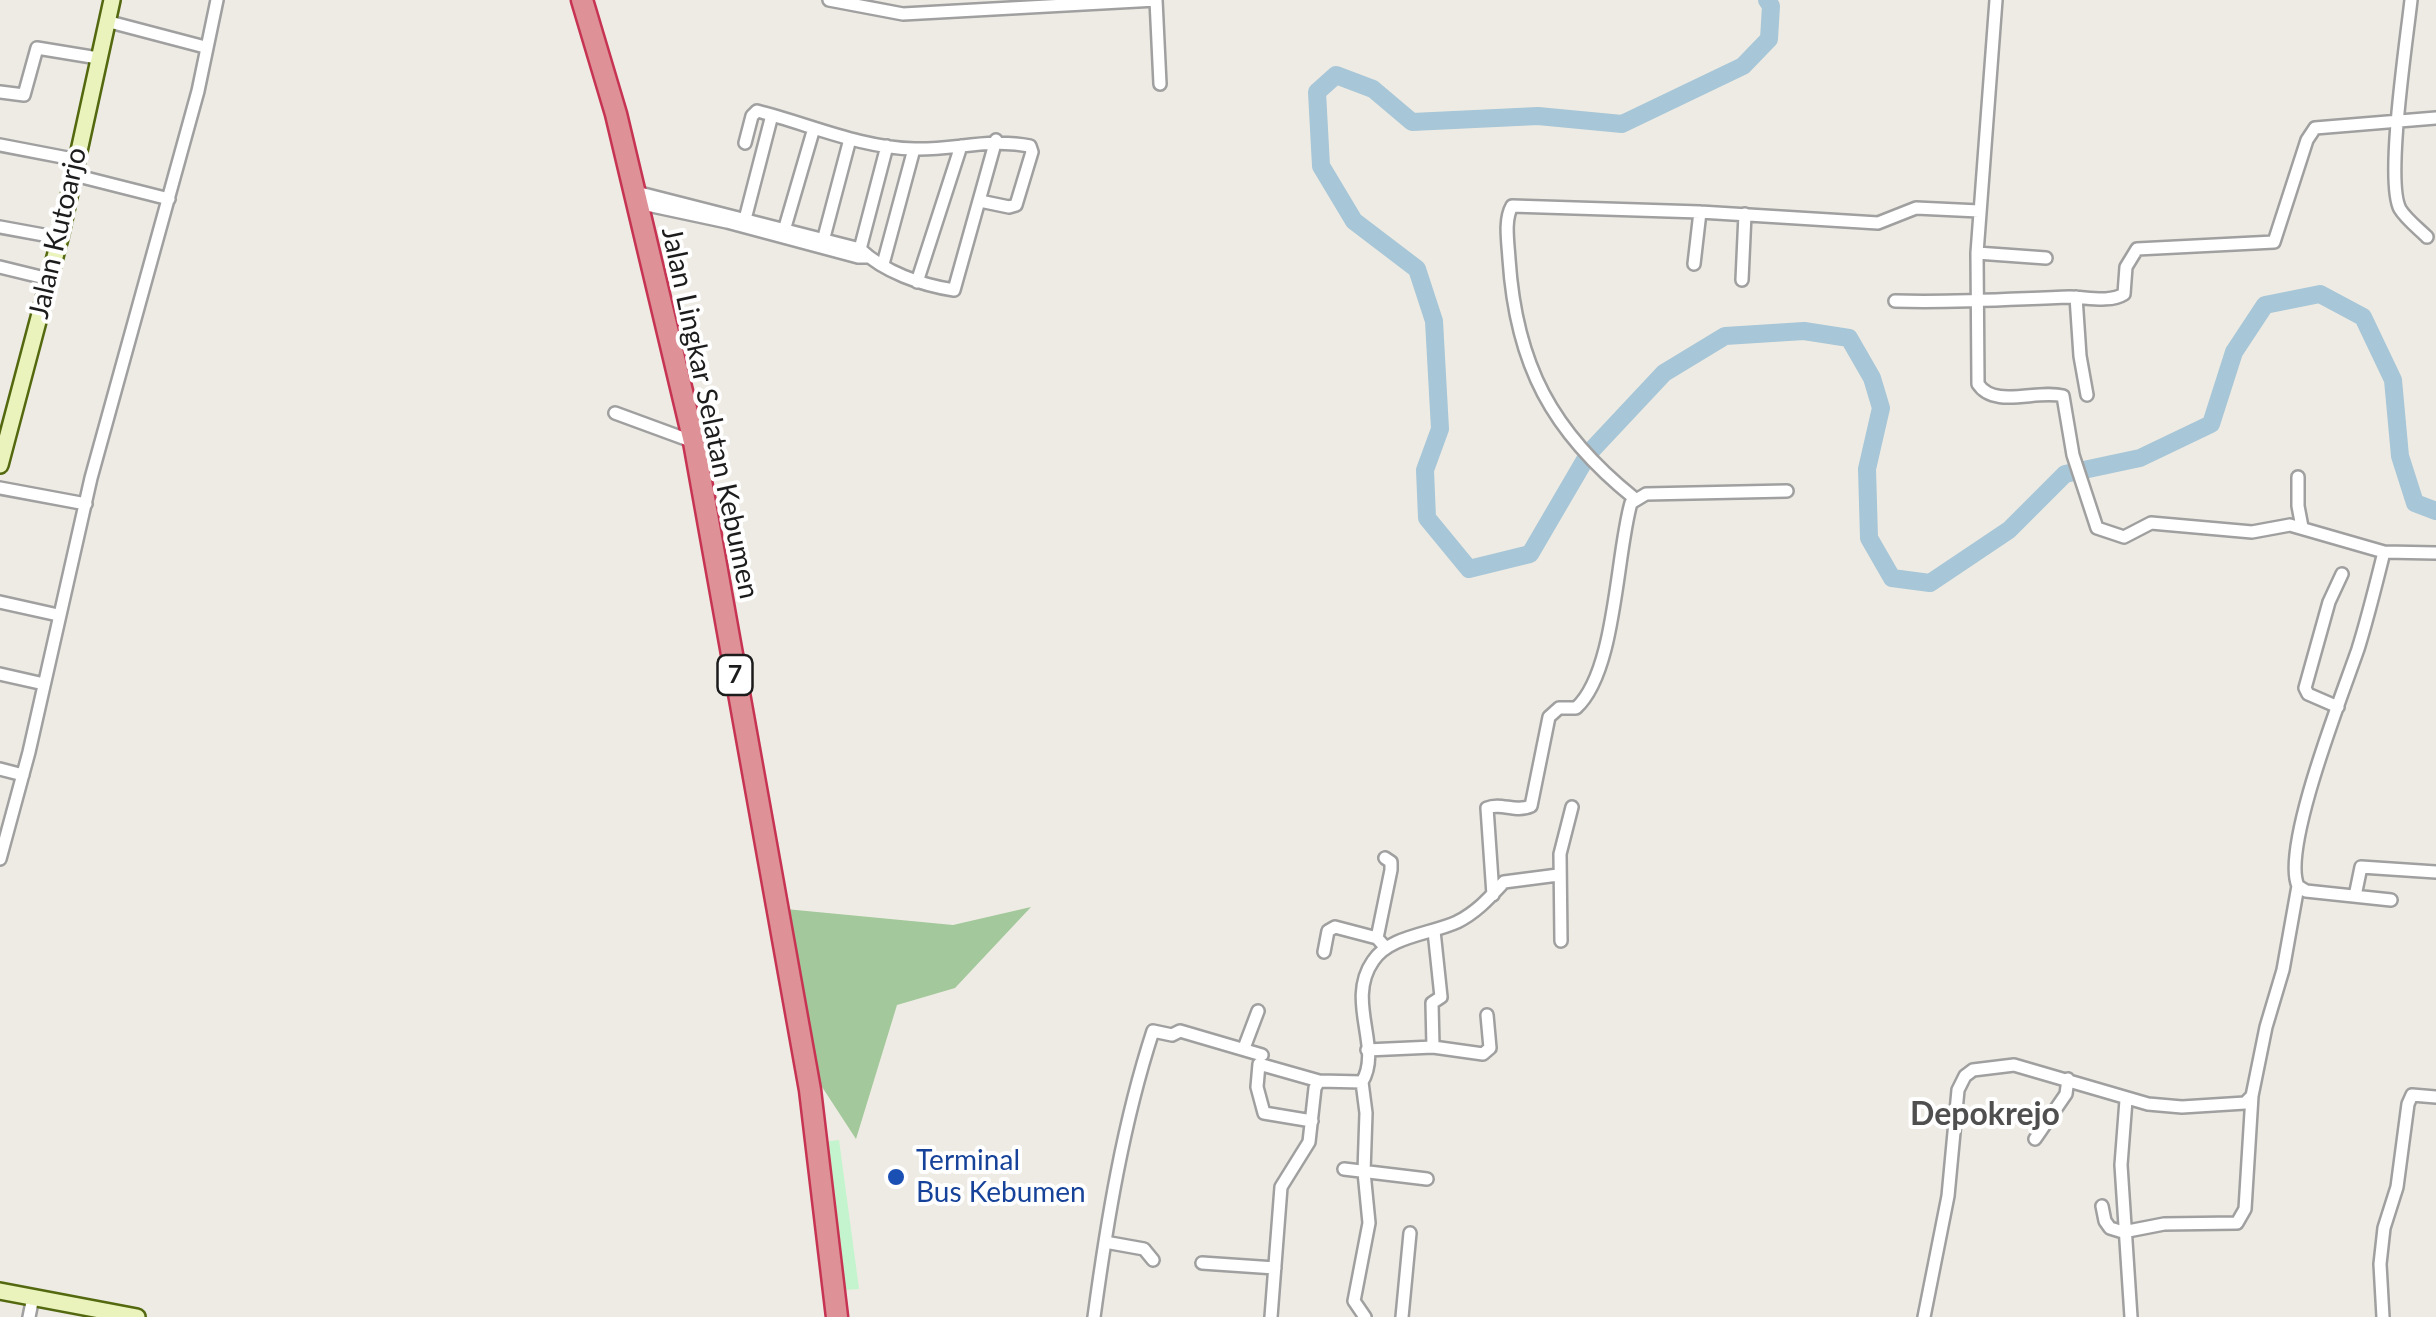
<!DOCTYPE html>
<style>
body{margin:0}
canvas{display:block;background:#edebe3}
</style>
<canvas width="2436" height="1317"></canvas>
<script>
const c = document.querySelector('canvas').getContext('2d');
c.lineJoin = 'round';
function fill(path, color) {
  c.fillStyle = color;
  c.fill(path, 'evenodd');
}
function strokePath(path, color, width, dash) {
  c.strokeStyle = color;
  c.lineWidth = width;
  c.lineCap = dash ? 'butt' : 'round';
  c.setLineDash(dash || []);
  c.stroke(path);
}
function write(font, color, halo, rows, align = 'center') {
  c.font = font + ' Lato,sans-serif';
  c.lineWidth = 8;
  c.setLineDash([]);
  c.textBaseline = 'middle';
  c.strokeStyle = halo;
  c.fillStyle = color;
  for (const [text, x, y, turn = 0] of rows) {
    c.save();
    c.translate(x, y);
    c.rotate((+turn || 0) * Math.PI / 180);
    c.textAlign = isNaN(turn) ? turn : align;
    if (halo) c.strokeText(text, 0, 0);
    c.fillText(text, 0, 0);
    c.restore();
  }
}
const forest = new Path2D(`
 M1031 907 955 988 897 1005 856 1139 798 1050 775 908 953 925Z`);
const park = new Path2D(`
 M839 1140 859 1289 844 1290 824 1142Z`);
const river = new Path2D(`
 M1767 0 1771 6 1769 39 1743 66 1622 124 1538 116 1412 122 1373 89 1336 75 1317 92 1321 166 1354 221 1417 269 1434 321 1440 429 1425 470 1427 518 1469 569 1530 554 1589 453 1664 373 1725 336 1804 331 1849 338 1872 378 1881 408 1867 469 1869 538 1892 578 1930 583 2009 530 2065 474 2140 458 2211 424 2234 352 2265 305 2320 294 2363 317 2393 380 2400 456 2415 503 2436 511`);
const street = new Path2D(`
 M829 0 903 14 1156 0
 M1156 0 1160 84
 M1996 0 1977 253 1978 384C1994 409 2038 389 2063 396L2073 455 2097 528 2124 537 2151 523 2252 532 2290 525 2384 552 2436 553
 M2411 0C2407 38 2385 181 2400 209 2406 219 2419 229 2427 237
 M106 21 205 47
 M0 92 24 95 37 48 98 58
 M745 143 752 116 757 111C809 124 860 148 915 149 955 150 989 138 1030 146L1032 152 1016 205 1009 207 980 201
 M0 145 78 160
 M74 175 169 199
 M636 192 860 249C884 272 921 285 954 290L996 140
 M638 203 727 222 858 257H868
 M744 223 772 115
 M0 227 60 238
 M783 234 814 128
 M823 241 850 139
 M859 253 887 146
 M1977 253 2046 258
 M883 264 914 149
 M1694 264 1700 212
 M0 267 49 279
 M1742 280 1745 214
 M917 282 961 146
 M2076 297 2080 356 2087 395
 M1895 301C1954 303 2011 299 2070 297 2086 297 2110 303 2124 294L2126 267 2137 249 2274 242 2307 140 2315 128 2436 118
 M615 413 694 442
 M2298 477V506L2302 527
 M0 488 86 504
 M1634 498C1552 432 1516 365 1509 259 1508 242 1504 220 1512 206L1700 212 1878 223 1916 208 1979 211
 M2384 552C2376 584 2368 617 2358 649 2343 693 2281 848 2298 886L2306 891 2391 900
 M0 602 58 615
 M0 674 44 684
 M2338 707 2308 694 2305 688 2329 602 2342 574
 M0 769 23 775
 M0 859 29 752 91 478 198 91 217 0
 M1493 895 1487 808C1501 802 1516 813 1531 806L1549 717 1559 708H1576C1616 672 1616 555 1631 503L1646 494 1787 491
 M2355 896 2361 867 2436 872
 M1377 938 1391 870V862L1385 858
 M1561 941 1560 854 1572 807
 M1324 952 1328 931 1335 927 1377 938 1386 948
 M1433 1047 1432 1003 1441 997 1434 931
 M1244 1048 1258 1011
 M1367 1050 1433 1047 1483 1054 1490 1048 1487 1015
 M1362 1082 1366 1113 1364 1172 1369 1223 1354 1301 1365 1317
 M2126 1100 2121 1165 2131 1317
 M1312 1121 1264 1113 1257 1087 1259 1064 1319 1081 1362 1082C1383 1048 1345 1001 1373 961 1389 936 1431 934 1457 922 1477 912 1489 898 1504 882L1558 875
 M2035 1139 2066 1094 2068 1079
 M1344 1169 1427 1179
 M2102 1206 2105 1221 2110 1228 2123 1232 2164 1224 2237 1223 2245 1209 2252 1096
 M1105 1242 1144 1249 1153 1260
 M1202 1263 1275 1268
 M29 1317 33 1297
 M1094 1317C1107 1221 1123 1123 1153 1031L1172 1035 1180 1031 1262 1055
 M1271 1317 1281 1187 1309 1142 1315 1088 1319 1081
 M1402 1317 1410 1233
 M1924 1317 1948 1196 1958 1090 1965 1076 1973 1070 2014 1065 2148 1104 2182 1107 2245 1103 2252 1096 2266 1027 2283 970 2298 886
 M2383 1317 2380 1264 2384 1228 2397 1187 2408 1104 2412 1095 2436 1097`);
const secondary = new Path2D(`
 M0 465 60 238 112 0
 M0 1291 137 1317`);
const highway = new Path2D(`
 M582 0 616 114 694 442 810 1090 837 1317`);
const markers = [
 [896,1177,10,"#1a4fb4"]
];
const shields = [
 [735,675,35]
];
const shieldNames = [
 ["7",735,675]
];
const streetNames = [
 ["Jalan Kutoarjo",58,233,-77],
 ["Jalan Lingkar Selatan Kebumen",710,413,78]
];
const transitNames = [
 ["Terminal",916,1161],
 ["Bus Kebumen",916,1193]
];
const quarterNames = [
 ["Depokrejo",1985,1115]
];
fill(forest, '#a3c89b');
fill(park, '#c3f4cd');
strokePath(river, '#a7c6d7', 18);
strokePath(street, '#a0a0a0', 16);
strokePath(secondary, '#53680f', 20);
strokePath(highway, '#c73453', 25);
strokePath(street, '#fff', 11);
strokePath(secondary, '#e9f3bb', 15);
strokePath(highway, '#de9196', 20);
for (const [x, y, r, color] of markers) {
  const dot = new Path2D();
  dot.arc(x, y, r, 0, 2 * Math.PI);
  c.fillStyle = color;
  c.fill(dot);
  strokePath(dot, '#fff', 4);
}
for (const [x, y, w] of shields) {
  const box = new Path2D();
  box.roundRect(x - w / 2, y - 20, w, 40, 8);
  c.fillStyle = '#fff';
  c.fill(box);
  strokePath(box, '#1c1c1c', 2.5);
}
write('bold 25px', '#1c1c1c', null, shieldNames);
write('28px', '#1c1c1c', '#fff', streetNames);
write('28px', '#164399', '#fff', transitNames, 'left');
write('bold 32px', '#4f4f4f', '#fff', quarterNames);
</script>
